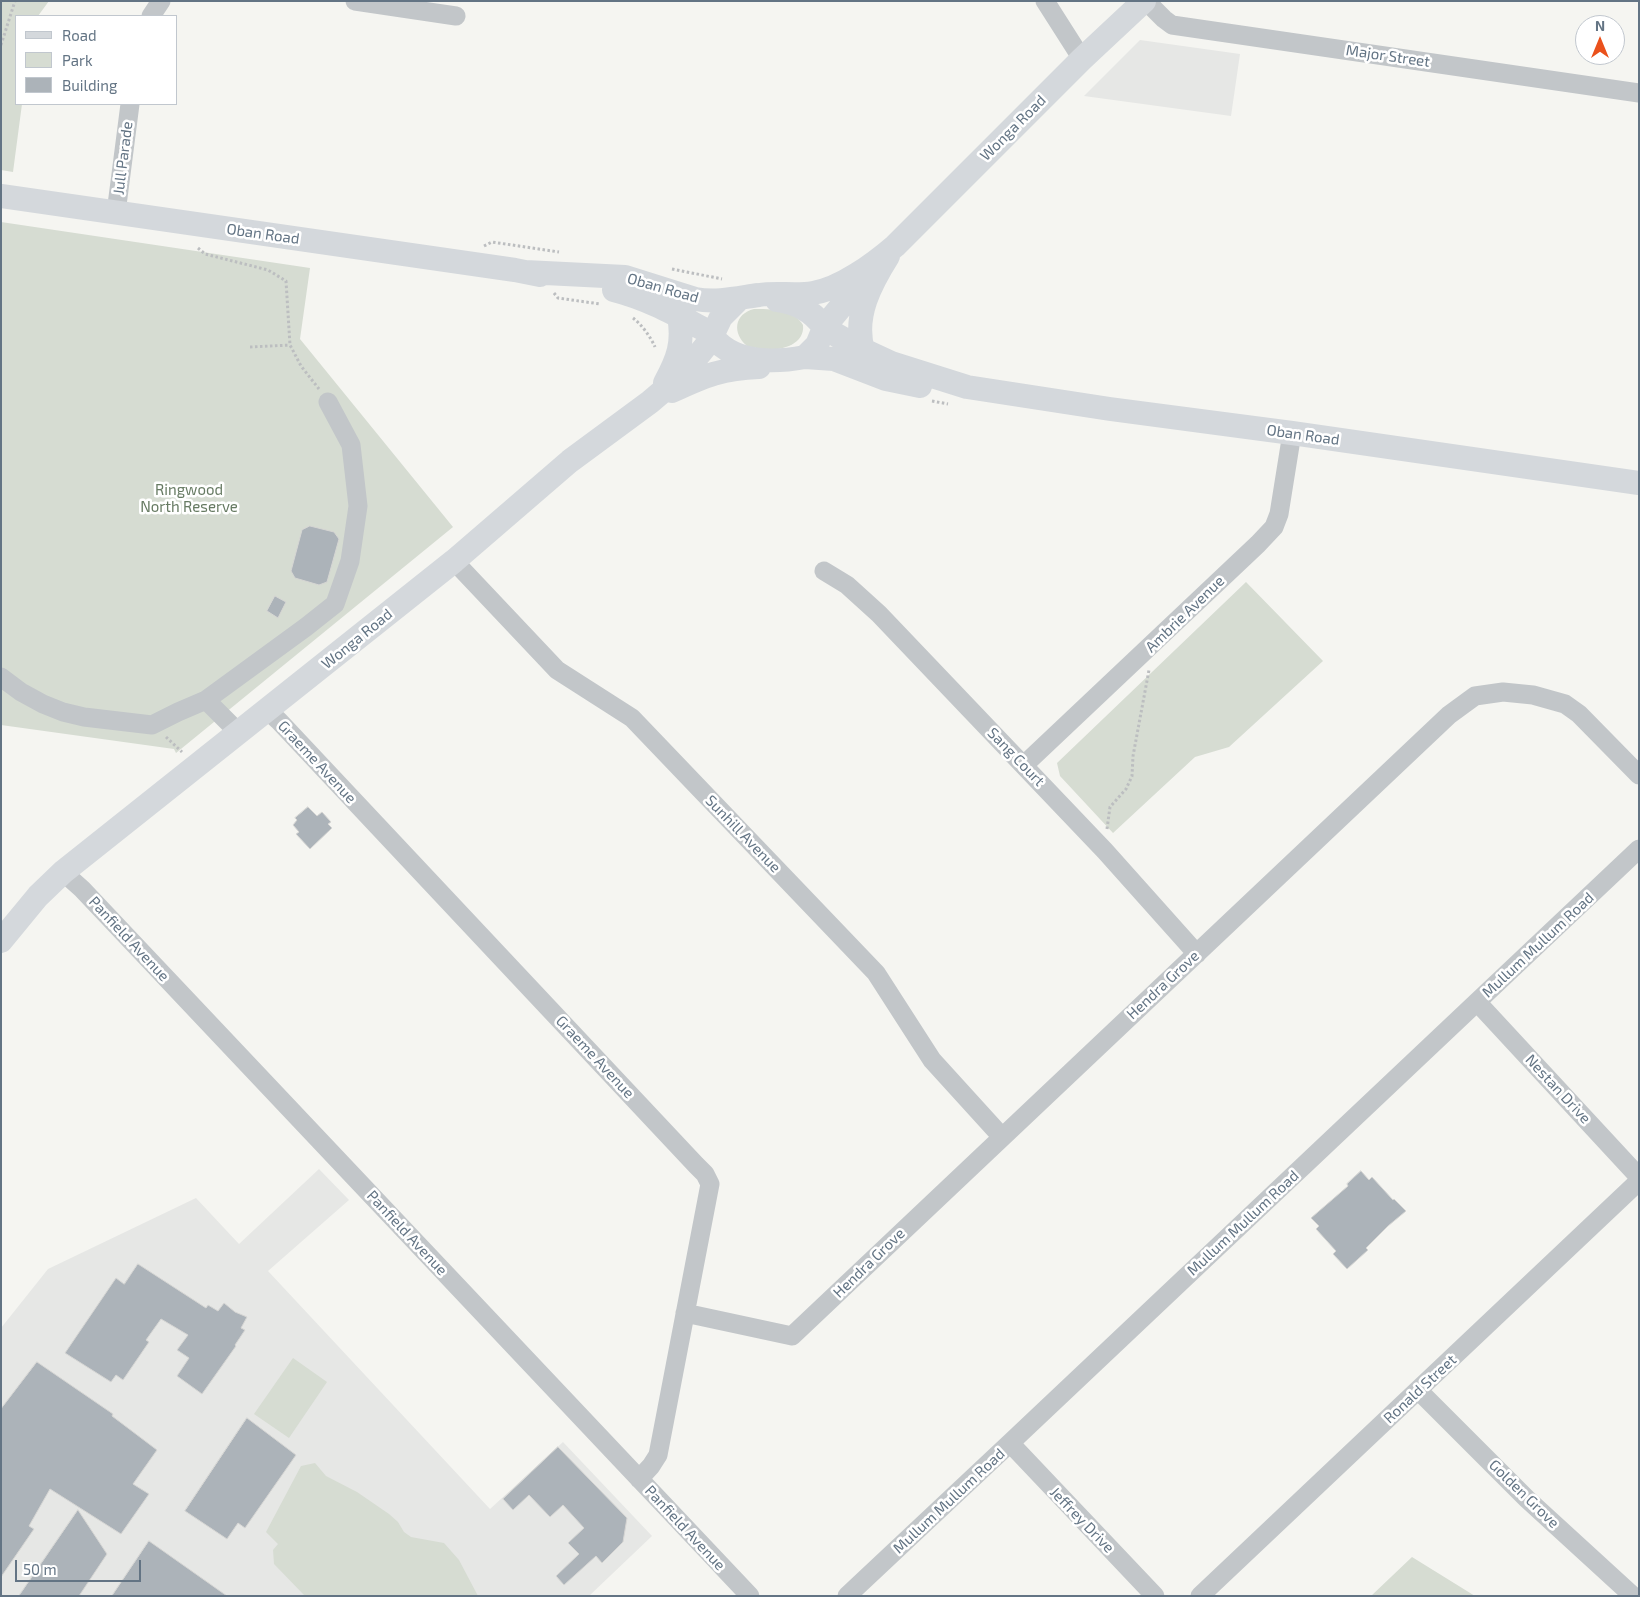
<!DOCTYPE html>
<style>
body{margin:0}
#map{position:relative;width:1640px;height:1597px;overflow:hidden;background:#f5f5f1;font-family:"Exo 2",sans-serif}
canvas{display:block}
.frame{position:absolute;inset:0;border:2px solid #637484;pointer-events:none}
.legend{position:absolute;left:15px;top:15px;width:162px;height:90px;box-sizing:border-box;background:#fff;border:1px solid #c1c7ce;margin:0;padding:6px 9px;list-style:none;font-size:15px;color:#637484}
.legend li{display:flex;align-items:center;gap:10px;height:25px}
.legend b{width:25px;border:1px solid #c1c7ce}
.north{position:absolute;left:1575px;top:15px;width:50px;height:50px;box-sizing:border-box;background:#fff;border:1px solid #c1c7ce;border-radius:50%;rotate:0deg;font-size:14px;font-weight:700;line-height:20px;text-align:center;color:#637484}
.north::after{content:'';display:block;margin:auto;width:18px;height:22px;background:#ea511c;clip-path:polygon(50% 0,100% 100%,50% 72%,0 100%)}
.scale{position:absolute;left:15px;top:1560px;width:126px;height:22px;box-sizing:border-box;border:2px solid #637484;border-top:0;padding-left:6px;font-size:15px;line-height:18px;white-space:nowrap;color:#637484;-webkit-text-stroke:4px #fff;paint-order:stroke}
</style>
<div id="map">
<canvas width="1640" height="1597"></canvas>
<div class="frame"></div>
<ul class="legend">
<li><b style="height:6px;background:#d4d8dc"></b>Road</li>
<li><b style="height:14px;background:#d6dcd2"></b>Park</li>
<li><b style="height:14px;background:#acb3b9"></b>Building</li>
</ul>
<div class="north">N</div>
<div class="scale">50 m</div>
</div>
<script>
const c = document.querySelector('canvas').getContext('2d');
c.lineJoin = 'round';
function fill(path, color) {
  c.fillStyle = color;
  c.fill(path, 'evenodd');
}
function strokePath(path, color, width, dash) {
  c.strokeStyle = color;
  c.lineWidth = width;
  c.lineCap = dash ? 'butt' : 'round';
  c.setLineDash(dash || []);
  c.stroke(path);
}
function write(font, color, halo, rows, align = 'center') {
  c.font = font + ' "Exo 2",sans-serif';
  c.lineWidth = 5;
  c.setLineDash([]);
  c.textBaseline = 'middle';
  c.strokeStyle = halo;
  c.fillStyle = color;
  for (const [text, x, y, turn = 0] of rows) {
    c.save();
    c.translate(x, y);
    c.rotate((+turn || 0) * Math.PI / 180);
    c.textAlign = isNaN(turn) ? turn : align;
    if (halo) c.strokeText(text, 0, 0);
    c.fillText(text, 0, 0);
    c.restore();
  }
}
const built = new Path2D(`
 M1140 40 1240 54 1231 116 1084 96Z
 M319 1169 349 1200 268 1271 490 1509 563 1442 652 1536 589 1596H1V1328L48 1269 196 1198 239 1244Z`);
const green = new Path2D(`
 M1 1H49L38 16H16V104H22L13 172 1 170Z
 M1 222 310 268 300 339 453 527 176 753 174 749 1 725Z
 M754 309C770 309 794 309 803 325 805 344 783 350 767 350 760 349 753 347 747 346 732 333 734 314 754 309Z
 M1246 582 1323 661 1229 747 1195 757 1113 833 1060 776 1057 763Z
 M293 1358 327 1382 289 1438 254 1414Z
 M315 1463 326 1476 357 1492 389 1514 398 1522 404 1532 411 1537 444 1543 459 1560 478 1596H305L274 1564 273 1550 278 1544 266 1532 301 1466Z
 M1412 1557 1475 1596H1371Z`);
const building = new Path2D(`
 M310 526 334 532 339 539 327 582 319 585 295 578 291 571 302 530Z
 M275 596 286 602 278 618 267 611Z
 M308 807 317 816 322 812 331 822 328 824 332 828 310 849 296 834 299 832 293 825 297 820 295 818Z
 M1361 1171 1369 1180 1372 1177 1393 1200 1394 1199 1406 1211 1388 1226 1366 1248 1368 1250 1347 1269 1333 1254 1336 1251 1316 1229 1319 1226 1311 1218 1348 1186 1347 1184Z
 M138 1264 206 1308 208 1305 218 1311 224 1303 235 1312 247 1317 241 1328 245 1330 235 1345 236 1346 202 1394 177 1376 189 1358 177 1350 188 1335 161 1319 146 1340 149 1342 123 1380 116 1375 111 1382 65 1353 116 1278 124 1284Z
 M37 1362 113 1414 112 1416 157 1450 133 1484 149 1494 121 1534 50 1489 29 1526 34 1529 1 1577V1409Z
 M247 1418 296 1455 245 1528 238 1523 227 1539 185 1511Z
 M558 1447 627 1518 623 1542 602 1563 596 1556 564 1585 556 1576 579 1554 568 1543 584 1528 563 1505 550 1517 529 1495 513 1510 503 1499Z
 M78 1510 107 1554 79 1596H19Z
 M149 1541 227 1596H112Z`);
const path = new Path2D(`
 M1 45 15 1
 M484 246 492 242 559 252
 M198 248 205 254 268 270 286 281 290 345 301 366 319 389
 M672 269 722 279
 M554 293 558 298 600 304
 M633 318C642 325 650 336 655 347
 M250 347 290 345
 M932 401 948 404
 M166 737 182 752
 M1107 829 1110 807 1126 789 1132 776 1133 756 1149 670`);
const minor = new Path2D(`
 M355 1 456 16
 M1045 1 1082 59
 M1146 1 1164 19 1172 25 1639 93
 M151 16 161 1
 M116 213 130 104
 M454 561 557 670 632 718 876 973 932 1060 1002 1137
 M824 571 847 585 879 614 1105 851 1197 954
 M1 677 21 692 43 704 63 712 84 717 152 725 178 712 206 700 306 627 335 604 350 561 358 506 351 445 328 402
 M206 700 239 733
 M267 710 279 721 696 1165 705 1174 710 1184 658 1455 651 1466 639 1479
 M1024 765 1258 544 1274 527 1279 514 1292 433
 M63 872 82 889 750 1596
 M1477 1002 1639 1177
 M685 1313 792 1336 1449 715 1475 696 1503 692 1533 695 1565 704 1579 714 1639 775
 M1418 1390 1527 1499 1633 1596
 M1010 1443 1155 1596
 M847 1596 1010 1443 1639 849
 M1200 1596 1639 1181`);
const major = new Path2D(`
 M1 196 515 270 540 275
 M525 272 625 277 695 299C717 303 737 298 759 295 777 292 795 296 813 293 840 289 874 264 895 246L1082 59 1144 1
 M614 290C650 299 680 317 713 334
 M740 298 721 317 713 334C714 339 717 342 722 346 744 363 778 362 805 357L817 345 824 328 823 326C811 310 797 303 777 300
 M823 326 830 320 868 274
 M824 328 863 350 891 363 967 387 1110 409 1292 433 1639 483
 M863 350C853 316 871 283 888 256
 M805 357 834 359 886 379 920 386
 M665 383C678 359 684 343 679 316
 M672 391C704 376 723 368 759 367
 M1 941 38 896 63 872 454 561 570 461 650 402 684 373 713 337`);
const streetNames = [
 ["Major Street",1388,56,8],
 ["Wonga Road",1013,128,-45],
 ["Jull Parade",123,158,-83],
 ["Oban Road",263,234,8],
 ["Oban Road",663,288,16],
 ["Oban Road",1303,435,8],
 ["Ambrie Avenue",1185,614,-44],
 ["Wonga Road",357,639,-39],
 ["Sang Court",1016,757,46],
 ["Graeme Avenue",317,762,47],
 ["Sunhill Avenue",743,834,46],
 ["Panfield Avenue",129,939,47],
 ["Mullum Mullum Road",1538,945,-43],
 ["Hendra Grove",1163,985,-43],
 ["Graeme Avenue",595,1057,47],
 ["Nestan Drive",1558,1089,47],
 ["Mullum Mullum Road",1243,1223,-43],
 ["Panfield Avenue",407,1233,47],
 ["Hendra Grove",869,1263,-44],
 ["Ronald Street",1420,1389,-43],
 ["Golden Grove",1524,1494,44],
 ["Mullum Mullum Road",949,1501,-43],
 ["Jeffrey Drive",1082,1520,46],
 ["Panfield Avenue",685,1528,47]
];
const parkNames = [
 ["Ringwood",189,490],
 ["North Reserve",189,507]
];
fill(built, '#e6e7e5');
fill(green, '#d6dcd2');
fill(building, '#acb3b9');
strokePath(building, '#d6d6d4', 1);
strokePath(path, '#bcbec0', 3, [2.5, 2.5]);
strokePath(minor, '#c2c6c9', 19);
strokePath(major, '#d4d8dc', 24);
write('15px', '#637484', '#fff', streetNames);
write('15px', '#667a62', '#fff', parkNames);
</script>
